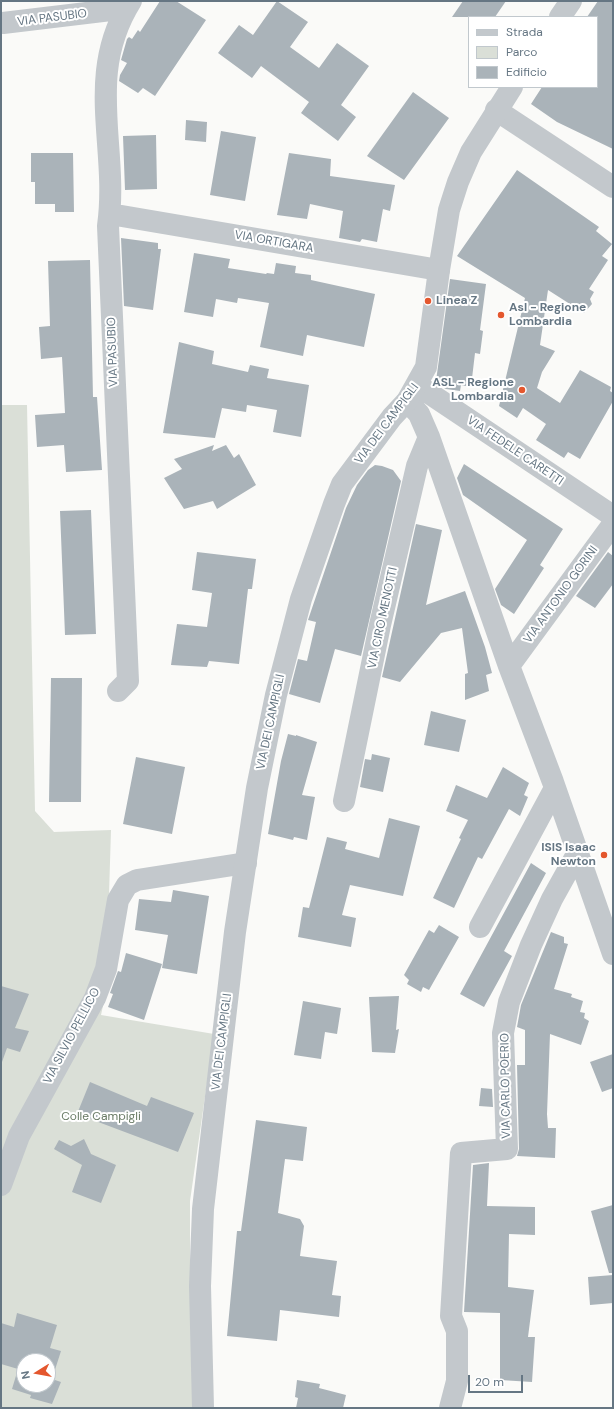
<!DOCTYPE html>
<style>
body{margin:0}
#map{position:relative;width:614px;height:1409px;overflow:hidden;background:#fafaf8;font-family:"DM Sans",sans-serif}
canvas{display:block}
.frame{position:absolute;inset:0;border:2px solid #657683;pointer-events:none}
.legend{position:absolute;left:468px;top:16px;width:130px;height:72px;box-sizing:border-box;background:#fff;border:1px solid #c1c8cd;margin:0;padding:5px 7px;list-style:none;font-size:12px;color:#657683}
.legend li{display:flex;align-items:center;gap:8px;height:20px}
.legend b{width:20px;border:1px solid #c1c8cd}
.north{position:absolute;left:16px;top:1353px;width:40px;height:40px;box-sizing:border-box;background:#fff;border:1px solid #c1c8cd;border-radius:50%;rotate:259deg;font-size:11px;font-weight:700;line-height:16px;text-align:center;color:#657683}
.north::after{content:'';display:block;margin:auto;width:14px;height:18px;background:#e4572e;clip-path:polygon(50% 0,100% 100%,50% 72%,0 100%)}
.scale{position:absolute;left:468px;top:1375px;width:55px;height:18px;box-sizing:border-box;border:2px solid #657683;border-top:0;padding-left:5px;font-size:12px;line-height:14px;white-space:nowrap;color:#657683;-webkit-text-stroke:3px #fff;paint-order:stroke}
</style>
<div id="map">
<canvas width="614" height="1409"></canvas>
<div class="frame"></div>
<ul class="legend">
<li><b style="height:5px;background:#c3c8cc"></b>Strada</li>
<li><b style="height:11px;background:#dadfd7"></b>Parco</li>
<li><b style="height:11px;background:#aab3b9"></b>Edificio</li>
</ul>
<div class="north">N</div>
<div class="scale">20 m</div>
</div>
<script>
const c = document.querySelector('canvas').getContext('2d');
c.lineJoin = 'round';
function fill(path, color) {
  c.fillStyle = color;
  c.fill(path, 'evenodd');
}
function strokePath(path, color, width, dash) {
  c.strokeStyle = color;
  c.lineWidth = width;
  c.lineCap = dash ? 'butt' : 'round';
  c.setLineDash(dash || []);
  c.stroke(path);
}
function write(font, color, halo, rows, align = 'center') {
  c.font = font + ' "DM Sans",sans-serif';
  c.lineWidth = 4;
  c.setLineDash([]);
  c.textBaseline = 'middle';
  c.strokeStyle = halo;
  c.fillStyle = color;
  for (const [text, x, y, turn = 0] of rows) {
    c.save();
    c.translate(x, y);
    c.rotate((+turn || 0) * Math.PI / 180);
    c.textAlign = isNaN(turn) ? turn : align;
    if (halo) c.strokeText(text, 0, 0);
    c.fillText(text, 0, 0);
    c.restore();
  }
}
const green = new Path2D(`
 M1 405H27L35 811 54 832 111 830 106 992 101 1015 214 1034 190 1201V1291L194 1408H1ZM24 1361H48V1385H24Z`);
const building = new Path2D(`
 M160 1H176L206 20 155 96 143 88 138 93 119 81 120 75 127 63 121 60 127 39 129 37 132 39 138 30 140 32Z
 M277 1 308 22 290 47 319 68 337 43 369 66 341 105 356 117 338 141 301 113 309 102 261 66 252 78 218 53 239 25 253 35Z
 M463 1H506L495 17H452Z
 M598 1H613V149L557 122 531 104 542 87H597V17H587Z
 M413 92 449 118 404 180 367 156Z
 M186 120 207 122 206 142 185 140Z
 M221 131 256 137 245 201 210 195Z
 M156 135 157 189 125 190 123 136Z
 M31 153H73L74 212H55V204H35V182H31Z
 M289 153 331 159 330 176 395 185 390 211 383 209 377 242 362 239 360 242 339 238 343 211 310 204 307 219 277 215Z
 M517 170 599 227 596 231 612 244 602 256 608 260 589 289 594 292 590 299 592 304 584 313 548 290 540 345 555 351 542 372 537 388 560 403 580 370 611 387 610 391 613 393V401L580 459 568 452 564 458 536 440 546 424 523 408 517 418 499 406 525 298 457 256Z
 M121 238 158 243V249H161L153 310 124 306Z
 M194 253 230 259 228 268 266 274 267 273 274 274 276 263 296 266 295 273 311 275V280L375 294 364 347 307 335 303 356 260 347 269 303 238 298 237 303 216 299 213 317 184 312Z
 M90 260 93 397H97L102 470 66 472 64 445 37 447 35 415 65 413 62 357 41 359 39 327 50 326 48 261Z
 M450 279 486 284 480 330 483 331 480 354 475 353 471 387 461 385 460 391 446 389 444 388 445 383 436 381Z
 M179 342 214 351 212 364 248 372 250 365 269 369 267 378 309 385 301 437 273 432 277 410 247 405 246 412 222 408 215 438 163 433Z
 M214 445 212 451 226 445 234 458 239 454 256 485 217 509 213 501 184 509 164 478 182 469 174 459Z
 M464 464 563 529 540 565 544 568 514 614 501 605 495 589 527 540 463 495 457 478Z
 M375 465 382 466 393 470 401 481 361 656 335 649 320 703 289 694 298 659 307 661 316 622 308 620 346 508 357 485 368 470Z
 M91 510 96 634 65 635 60 511Z
 M416 524 442 530 426 605 465 591 485 647 492 673 486 675 489 691 465 700V674L468 673 462 628 441 633 400 682 382 677Z
 M197 552 256 559 252 589H248L239 664 209 661 207 667 171 665 177 624 207 627 212 593 192 590Z
 M608 552 613 556V584L595 608 576 596Z
 M51 678H82L81 802H49Z
 M431 711 466 720 459 752 424 745Z
 M288 734 296 736V735L317 742 302 795 315 797 307 840 294 837 293 840 268 834 281 761Z
 M372 754 390 758 383 792 360 787 365 759 371 760Z
 M136 757 185 767 172 834 123 824Z
 M503 767 529 783 524 795 528 797 520 816 509 809 482 859 478 857 454 908 433 898 461 839 459 838 468 820 446 811 456 785 487 798Z
 M389 818 420 826 403 896 350 885 342 915 356 918 351 947 298 937 303 907 309 908 327 837 347 842 345 849 379 858Z
 M531 863 546 873 504 951 512 956 484 1007 460 994Z
 M173 890 209 896 197 974 162 968 168 935 135 930 139 899 171 902Z
 M439 925 459 937 429 990 423 987 421 992 407 984 409 980 404 975 429 930 434 933Z
 M551 932 564 937V943L568 944 554 989 572 994 571 997 583 1001 580 1012 585 1013 584 1018 589 1021 581 1045 550 1034 547 1114 548 1128H556L555 1158 517 1156 519 1149 517 1065H525V1030L517 1027 521 1005Z
 M126 953 162 964 144 1020 108 1007 113 994 110 993 118 971 121 972Z
 M1 986 29 994 15 1028 29 1031 20 1052 7 1048 2 1062Z
 M399 996 396 1030 399 1029 395 1053 372 1052 369 997Z
 M303 1001 341 1008 337 1034 325 1032 321 1059 294 1055Z
 M613 1054V1088L602 1092 590 1062Z
 M90 1082 147 1106 151 1097 194 1113 178 1152 77 1114Z
 M481 1088 492 1089 493 1107 479 1106Z
 M256 1120 307 1127 303 1161 285 1159 278 1213 300 1219 304 1226 300 1256 337 1261 332 1295 341 1296 339 1317 280 1310 277 1341 227 1336 237 1231H241Z
 M84 1139 91 1154 116 1165 101 1203 72 1192 82 1165 54 1149 59 1140 71 1146Z
 M489 1163 487 1206 535 1207V1235L509 1234 508 1287 534 1290 528 1337H535L532 1382 500 1380V1313L464 1312 473 1165Z
 M613 1205V1273H609L591 1211Z
 M613 1275V1303L590 1305 588 1277Z
 M17 1313 57 1325 50 1348 61 1351 52 1379 61 1382 52 1404 30 1398 31 1395 12 1389 18 1369 1 1364V1323L14 1327ZM24 1361H48V1385H24Z
 M297 1380 320 1384 319 1388 346 1395 343 1408H296L298 1398 295 1397Z`);
const minor = new Path2D(`
 M3 23 111 10 124 13
 M496 110 613 187
 M110 214 439 270
 M417 385 613 516
 M407 401 419 414 429 437 509 666 553 782 613 954
 M509 666 613 524
 M118 691 128 681 108 226C119 146 84 76 131 1
 M344 801 380 625 417 466 429 437
 M480 927 555 788
 M1 1185 19 1136 95 998 106 969 118 900 127 885 137 880 246 863
 M450 1408 457 1381V1331L451 1316 461 1153 507 1149 503 1033 509 1002 531 945 552 899 577 854`);
const tertiary = new Path2D(`
 M560 17 571 1
 M203 1408 200 1286 203 1209 235 932 257 788 276 695 301 599 334 504 342 484 392 417 407 401 426 367 439 270 449 210 458 182 471 152 512 87`);
const markers = [
 [428,301,4,"#e4572e"],
 [501,315,4,"#e4572e"],
 [522,390,4,"#e4572e"],
 [604,855,4,"#e4572e"]
];
const streetNames = [
 ["VIA PASUBIO",52,18,-7],
 ["VIA ORTIGARA",274,242,10],
 ["VIA PASUBIO",113,352,-92],
 ["VIA DEI CAMPIGLI",387,424,-53],
 ["VIA FEDELE CARETTI",515,451,34],
 ["VIA ANTONIO GORINI",561,595,-54],
 ["VIA CIRO MENOTTI",383,618,-78],
 ["VIA DEI CAMPIGLI",271,722,-78],
 ["VIA SILVIO PELLICO",72,1036,-62],
 ["VIA DEI CAMPIGLI",222,1042,-83],
 ["VIA CARLO POERIO",506,1086,-91]
];
const poiNames = [
 ["Linea Z",436,301],
 ["Asl - Regione",509,308],
 ["Lombardia",509,322],
 ["ASL - Regione",514,383,"right"],
 ["Lombardia",514,397,"right"],
 ["ISIS Isaac",596,848,"right"],
 ["Newton",596,862,"right"]
];
const parkNames = [
 ["Colle Campigli",101,1117]
];
fill(green, '#dadfd7');
fill(building, '#aab3b9');
strokePath(minor, '#c3c8cc', 22);
strokePath(tertiary, '#c3c8cc', 22);
for (const [x, y, r, color] of markers) {
  const dot = new Path2D();
  dot.arc(x, y, r, 0, 2 * Math.PI);
  c.fillStyle = color;
  c.fill(dot);
  strokePath(dot, '#fff', 1.5);
}
write('12px', '#657683', '#fff', streetNames);
write('bold 12px', '#657683', '#fff', poiNames, 'left');
write('12px', '#687a64', '#fff', parkNames);
</script>
